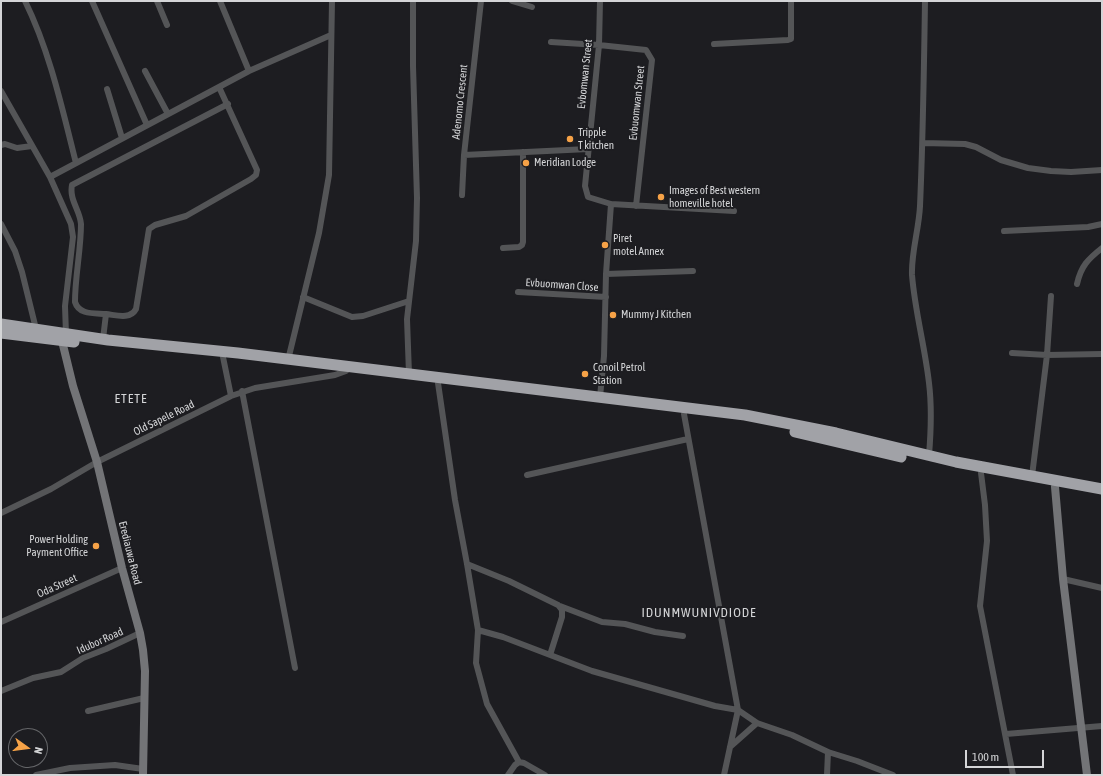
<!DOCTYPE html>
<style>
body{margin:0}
#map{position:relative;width:1103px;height:776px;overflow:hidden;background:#1d1d21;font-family:"Asap Condensed",sans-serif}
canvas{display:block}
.frame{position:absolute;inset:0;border:2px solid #d4d5d7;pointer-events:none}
.north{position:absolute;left:8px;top:728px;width:40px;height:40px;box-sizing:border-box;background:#1d1d21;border:1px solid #66676a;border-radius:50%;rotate:104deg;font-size:11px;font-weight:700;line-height:16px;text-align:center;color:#d4d5d7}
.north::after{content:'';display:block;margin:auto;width:14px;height:18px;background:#f6a247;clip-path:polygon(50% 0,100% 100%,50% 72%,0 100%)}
.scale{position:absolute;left:965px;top:750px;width:79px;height:18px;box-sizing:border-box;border:2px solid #d4d5d7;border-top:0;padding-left:5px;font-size:12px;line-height:14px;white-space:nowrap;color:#d4d5d7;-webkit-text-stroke:3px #1d1d21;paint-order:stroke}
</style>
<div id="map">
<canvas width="1103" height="776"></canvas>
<div class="frame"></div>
<div class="north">N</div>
<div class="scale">100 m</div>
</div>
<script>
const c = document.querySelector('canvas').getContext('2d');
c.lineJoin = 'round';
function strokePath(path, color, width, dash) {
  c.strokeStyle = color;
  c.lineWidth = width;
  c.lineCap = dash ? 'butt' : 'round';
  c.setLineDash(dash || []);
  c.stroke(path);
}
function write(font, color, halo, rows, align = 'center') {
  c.font = font + ' "Asap Condensed",sans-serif';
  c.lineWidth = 4;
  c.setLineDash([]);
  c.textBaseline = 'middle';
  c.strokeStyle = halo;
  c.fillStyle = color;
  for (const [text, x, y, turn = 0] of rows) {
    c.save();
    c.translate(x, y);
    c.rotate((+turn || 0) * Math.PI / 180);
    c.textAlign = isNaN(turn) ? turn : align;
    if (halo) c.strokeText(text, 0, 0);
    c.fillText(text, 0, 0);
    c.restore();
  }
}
const street = new Path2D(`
 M25 1C50 52 62 108 76 163
 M92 1 147 125
 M157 1 167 25
 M220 1 249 71
 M481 1 464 155 588 149
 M512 1 532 7
 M600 1 599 45 585 186 588 197 611 204 734 211
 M925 1C924 70 923 138 920 206 919 229 911 253 912 275 915 312 925 347 929 383 932 407 931 431 929 455
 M551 42 599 45 646 50 652 60 636 206
 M714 44 788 40 791 39V1
 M145 71 168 114
 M107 89 122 138
 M1 91 50 177 71 224 73 237 65 306 66 334
 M923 143 965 144 976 147 1001 160 1028 168 1051 171 1071 172 1102 170
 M1 145 5 144 17 148 32 146
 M50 177 249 71 331 35
 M462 195 464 155
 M1 224 15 251 22 272 36 329
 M1004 231 1088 227 1102 224
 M503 248 519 247 522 245 523 242V152
 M606 274 693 271
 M1077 284C1081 266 1088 259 1102 248
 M518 292 606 297
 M303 297 352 317 363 316 409 301
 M106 314C94 313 79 315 75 302 75 276 81 250 81 224 80 210 69 200 72 185L228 104
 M103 339 106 314C116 315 130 320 136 309L149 229 155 225 186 216 251 179 256 175 257 170 219 87
 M1012 353 1047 355 1102 354
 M223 357 231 396
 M288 360 319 233 329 175 332 1
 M409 374 407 319 416 241 417 198 413 66V1
 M438 383 455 500 467 564 478 630 476 663 487 704 519 762
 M242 391 295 668
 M600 397 604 356 606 274 611 204
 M684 414 738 710 724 775
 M981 473 985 505 987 541 980 606 1013 775
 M527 475 688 439
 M1032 476 1047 355 1051 296
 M1 513 51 489 97 462 231 396 255 388 335 375 346 371
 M467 564 509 581 558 605 562 610V617L550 655
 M1063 579 1102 588
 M560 606 602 622 625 624 655 632 683 636
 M1 622 122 568
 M478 630 503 637 592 671 715 706 738 710 757 723 792 735 828 752 857 761 893 775
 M1 691 33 678 61 672 83 658 106 649 140 633
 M88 711 144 698
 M1006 734 1102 726
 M730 747 757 723
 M36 775 70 768 115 765 143 769
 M508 775 515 765 519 762 524 763 545 775
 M827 775 828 752`);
const secondary = new Path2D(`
 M62 341 73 386 97 462 122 568 140 633 143 650 145 671 143 775
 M1055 487 1063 579 1087 775`);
const highway = new Path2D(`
 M1 324 108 340 238 353 745 415 836 433 956 462 1102 489
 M1 333 74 342
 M795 432 901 457`);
const markers = [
 [570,139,4,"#f6a247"],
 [526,163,4,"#f6a247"],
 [661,197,4,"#f6a247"],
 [605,245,4,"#f6a247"],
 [613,315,4,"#f6a247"],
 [585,374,4,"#f6a247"],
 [96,546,4,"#f6a247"]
];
const streetNames = [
 ["Evbomwan Street",585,74,-84],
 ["Adenomo Crescent",460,102,-84],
 ["Evbuomwan Street",637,103,-84],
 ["Evbuomwan Close",562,285,4],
 ["Old Sapele Road",164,418,-26],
 ["Erediauwa Road",130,553,76],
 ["Oda Street",57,586,-24],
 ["Idubor Road",100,641,-24]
];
const poiNames = [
 ["Tripple",578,133],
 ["T kitchen",578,146],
 ["Meridian Lodge",534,163],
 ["Images of Best western",669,191],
 ["homeville hotel",669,204],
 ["Piret",613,239],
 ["motel Annex",613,252],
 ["Mummy J Kitchen",621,315],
 ["Conoil Petrol",593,368],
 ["Station",593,381],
 ["Power Holding",88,540,"right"],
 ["Payment Office",88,553,"right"]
];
const quarterNames = [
 ["ETETE",131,399],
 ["IDUNMWUNIVDIODE",699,613]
];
strokePath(street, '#545557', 6);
strokePath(secondary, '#737477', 8);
strokePath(highway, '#a1a2a7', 11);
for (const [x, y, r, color] of markers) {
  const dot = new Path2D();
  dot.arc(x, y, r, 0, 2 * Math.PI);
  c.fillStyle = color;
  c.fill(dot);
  strokePath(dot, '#1d1d21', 1.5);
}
write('11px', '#d4d5d7', '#1d1d21', streetNames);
write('11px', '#d4d5d7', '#1d1d21', poiNames, 'left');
c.letterSpacing = '1px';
write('13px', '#d4d5d7', '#1d1d21', quarterNames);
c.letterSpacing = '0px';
</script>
